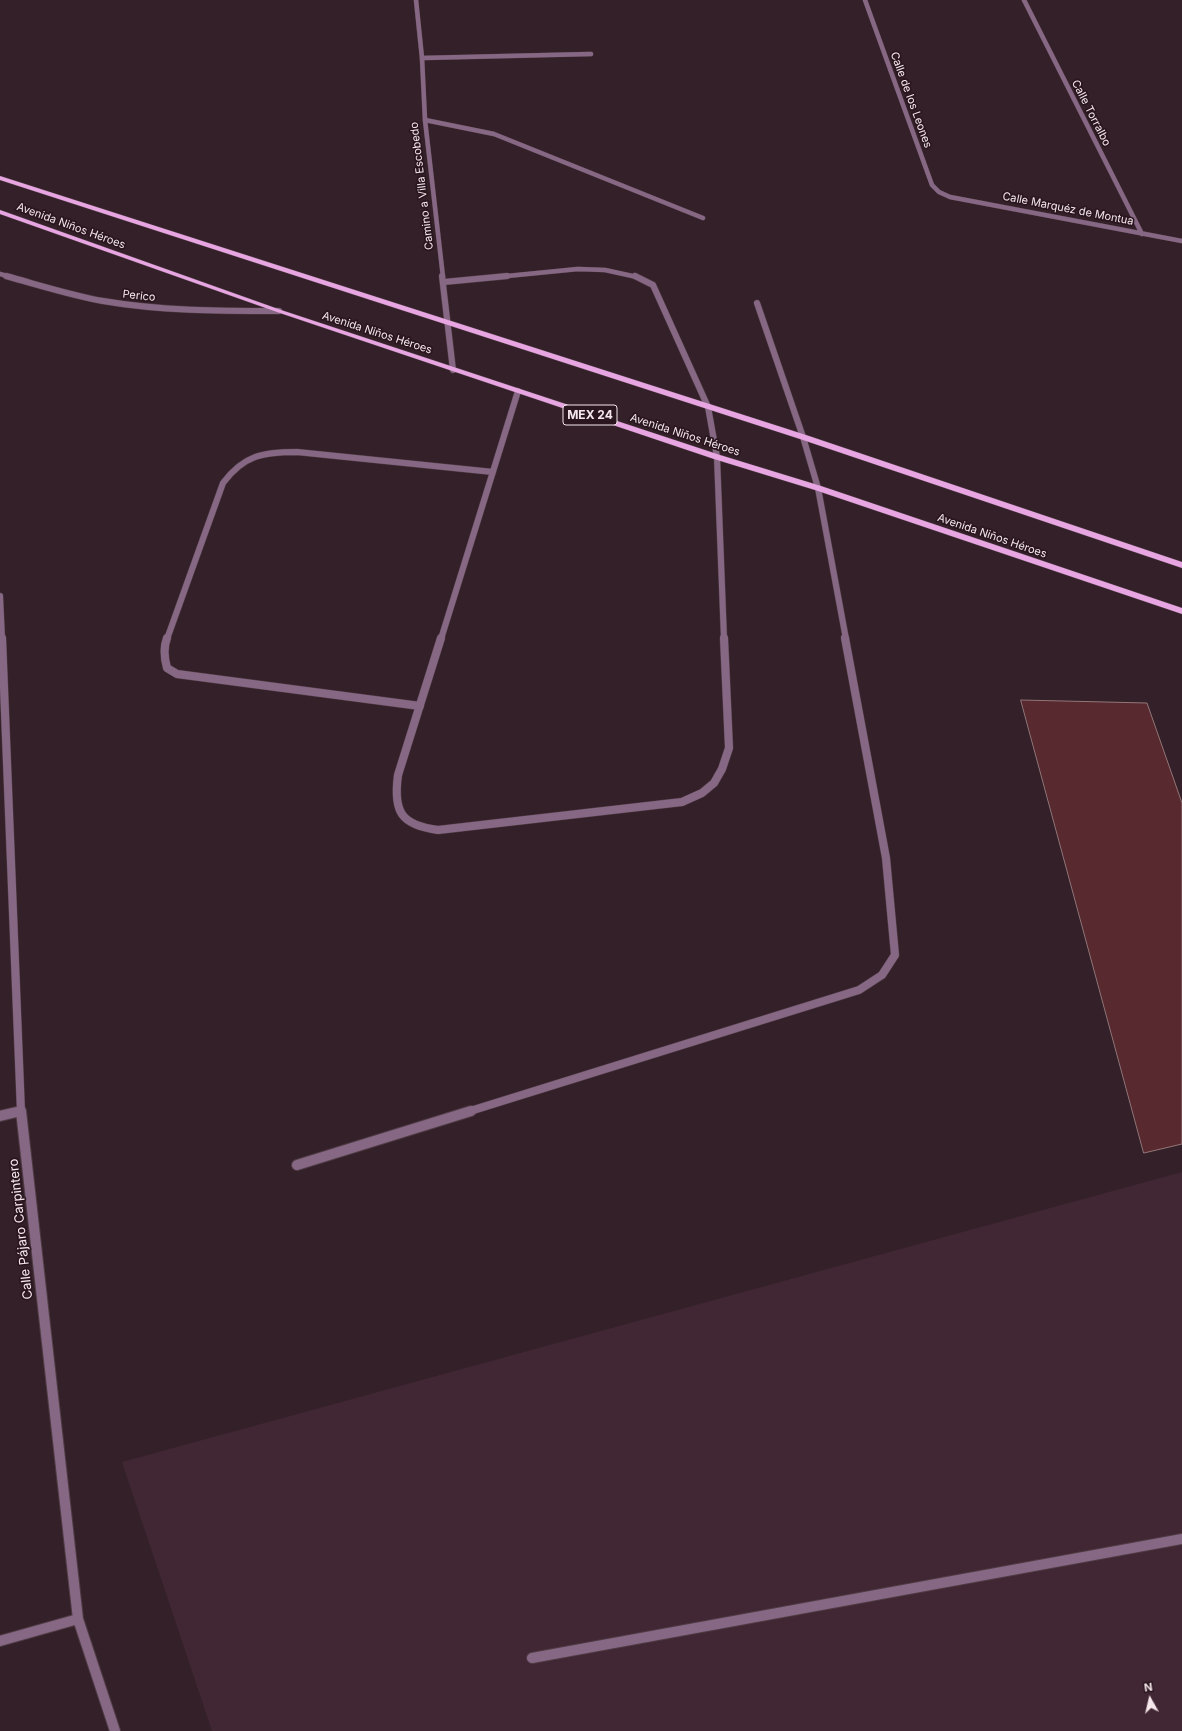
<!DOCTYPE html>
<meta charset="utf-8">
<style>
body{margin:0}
#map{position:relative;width:1182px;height:1731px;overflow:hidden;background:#342029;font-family:Inter,sans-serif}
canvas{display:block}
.north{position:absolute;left:1130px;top:1679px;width:40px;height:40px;-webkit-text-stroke:3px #2a161f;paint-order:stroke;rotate:352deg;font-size:11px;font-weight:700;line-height:16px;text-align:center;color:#f5e7ec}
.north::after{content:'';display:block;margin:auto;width:14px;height:18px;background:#f5e7ec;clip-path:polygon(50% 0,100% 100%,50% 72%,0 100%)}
</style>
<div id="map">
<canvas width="1182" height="1731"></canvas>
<div class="north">N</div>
</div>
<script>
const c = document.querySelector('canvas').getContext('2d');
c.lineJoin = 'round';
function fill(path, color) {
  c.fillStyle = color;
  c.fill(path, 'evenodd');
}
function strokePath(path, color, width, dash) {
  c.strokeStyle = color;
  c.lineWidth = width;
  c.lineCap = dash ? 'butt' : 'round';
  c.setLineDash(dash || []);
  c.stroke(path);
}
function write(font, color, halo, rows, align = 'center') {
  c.font = font + ' Inter,sans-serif';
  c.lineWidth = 3.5;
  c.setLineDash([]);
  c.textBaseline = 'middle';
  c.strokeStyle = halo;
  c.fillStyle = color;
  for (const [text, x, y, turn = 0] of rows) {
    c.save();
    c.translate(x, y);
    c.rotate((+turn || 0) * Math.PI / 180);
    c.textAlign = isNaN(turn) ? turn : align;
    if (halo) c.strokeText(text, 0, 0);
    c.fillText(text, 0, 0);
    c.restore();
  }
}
const built = new Path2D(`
 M1182 1172V1731H212L122 1462Z`);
const building = new Path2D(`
 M1021 700 1147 703 1182 803V1144L1144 1153Z`);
const laneFar3 = new Path2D(`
 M422 58 591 54
 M425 120 494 134 703 218
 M497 277 578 269 605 270 637 277`);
const laneFar2 = new Path2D(`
 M635 276 653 285 708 407 717 457 724 639
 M444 282 507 276
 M757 303 803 437 818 488 846 639
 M167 639 223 483C244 455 263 452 297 452L493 472
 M441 639 518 391`);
const laneFar1 = new Path2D(`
 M167 638C163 648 164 657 167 668L177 674 420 706
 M441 638 398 775C393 812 401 825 438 830L682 802 702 793 714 783 722 769 729 748 724 638
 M467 1112 859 990 882 975 895 955 886 858 845 638`);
const lane = new Path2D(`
 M297 1165 471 1111
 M532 1658 1182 1539`);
const streetFar3 = new Path2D(`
 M416 0 422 58 425 120 443 277
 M865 0 932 185 939 192 950 197 1182 241
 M1024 0 1142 234
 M0 274 10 277`);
const streetFar2 = new Path2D(`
 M6 276C39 285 70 295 103 301 161 311 220 311 279 311
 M442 276 453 370
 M0 596 2 639`);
const streetFar1 = new Path2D(`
 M2 638 21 1112
 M17 1112 21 1111`);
const street = new Path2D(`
 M21 1111 78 1619 115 1731
 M0 1116 21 1111
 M0 1641 78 1619`);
const primary = new Path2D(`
 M0 176 806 435 1182 562V568L800 439 0 180Z
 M0 210 281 310 720 455 821 486 1182 608V614L815 490 714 459 277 312 0 214Z`);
const farStreetnames = [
 ["Calle de los Leones",911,100,70],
 ["Calle Torralbo",1091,113,63],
 ["Camino a Villa Escobedo",422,186,-97],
 ["Calle Marquéz de Montua",1068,209,11],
 ["Avenida Niños Héroes",71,226,20],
 ["Perico",139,296,6],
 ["Avenida Niños Héroes",377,333,18],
 ["Avenida Niños Héroes",685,435,18],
 ["Avenida Niños Héroes",992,536,19]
];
const shields = [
 [590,415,54]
];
const shieldNames = [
 ["MEX 24",590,415]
];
const streetNames = [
 ["Calle Pájaro Carpintero",21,1229,-96]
];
fill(built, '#412733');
fill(building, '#58292f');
strokePath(building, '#927779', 1);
strokePath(laneFar3, '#4f3c44', 5);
strokePath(laneFar2, '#4f3c44', 7);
strokePath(laneFar1, '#4f3c44', 9);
strokePath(lane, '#4f3c44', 12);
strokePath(streetFar3, '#4f3c44', 5);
strokePath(streetFar2, '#4f3c44', 7);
strokePath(streetFar1, '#4f3c44', 9);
strokePath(street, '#4f3c44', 12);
strokePath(primary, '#4f3c44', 1);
strokePath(laneFar3, '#866784', 4.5);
strokePath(laneFar2, '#866784', 6);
strokePath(laneFar1, '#866784', 8);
strokePath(lane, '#866784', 10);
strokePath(streetFar3, '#866784', 4.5);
strokePath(streetFar2, '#866784', 6);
strokePath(streetFar1, '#866784', 8);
strokePath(street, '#866784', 10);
fill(primary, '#e7a6e2');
write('11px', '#f5e7ec', '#2a161f', farStreetnames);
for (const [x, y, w] of shields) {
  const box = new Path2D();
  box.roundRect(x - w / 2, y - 10, w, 20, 3);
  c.fillStyle = '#2a161f';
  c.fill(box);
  strokePath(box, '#f5e7ec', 1);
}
write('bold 12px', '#f5e7ec', null, shieldNames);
write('13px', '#f5e7ec', '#2a161f', streetNames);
</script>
